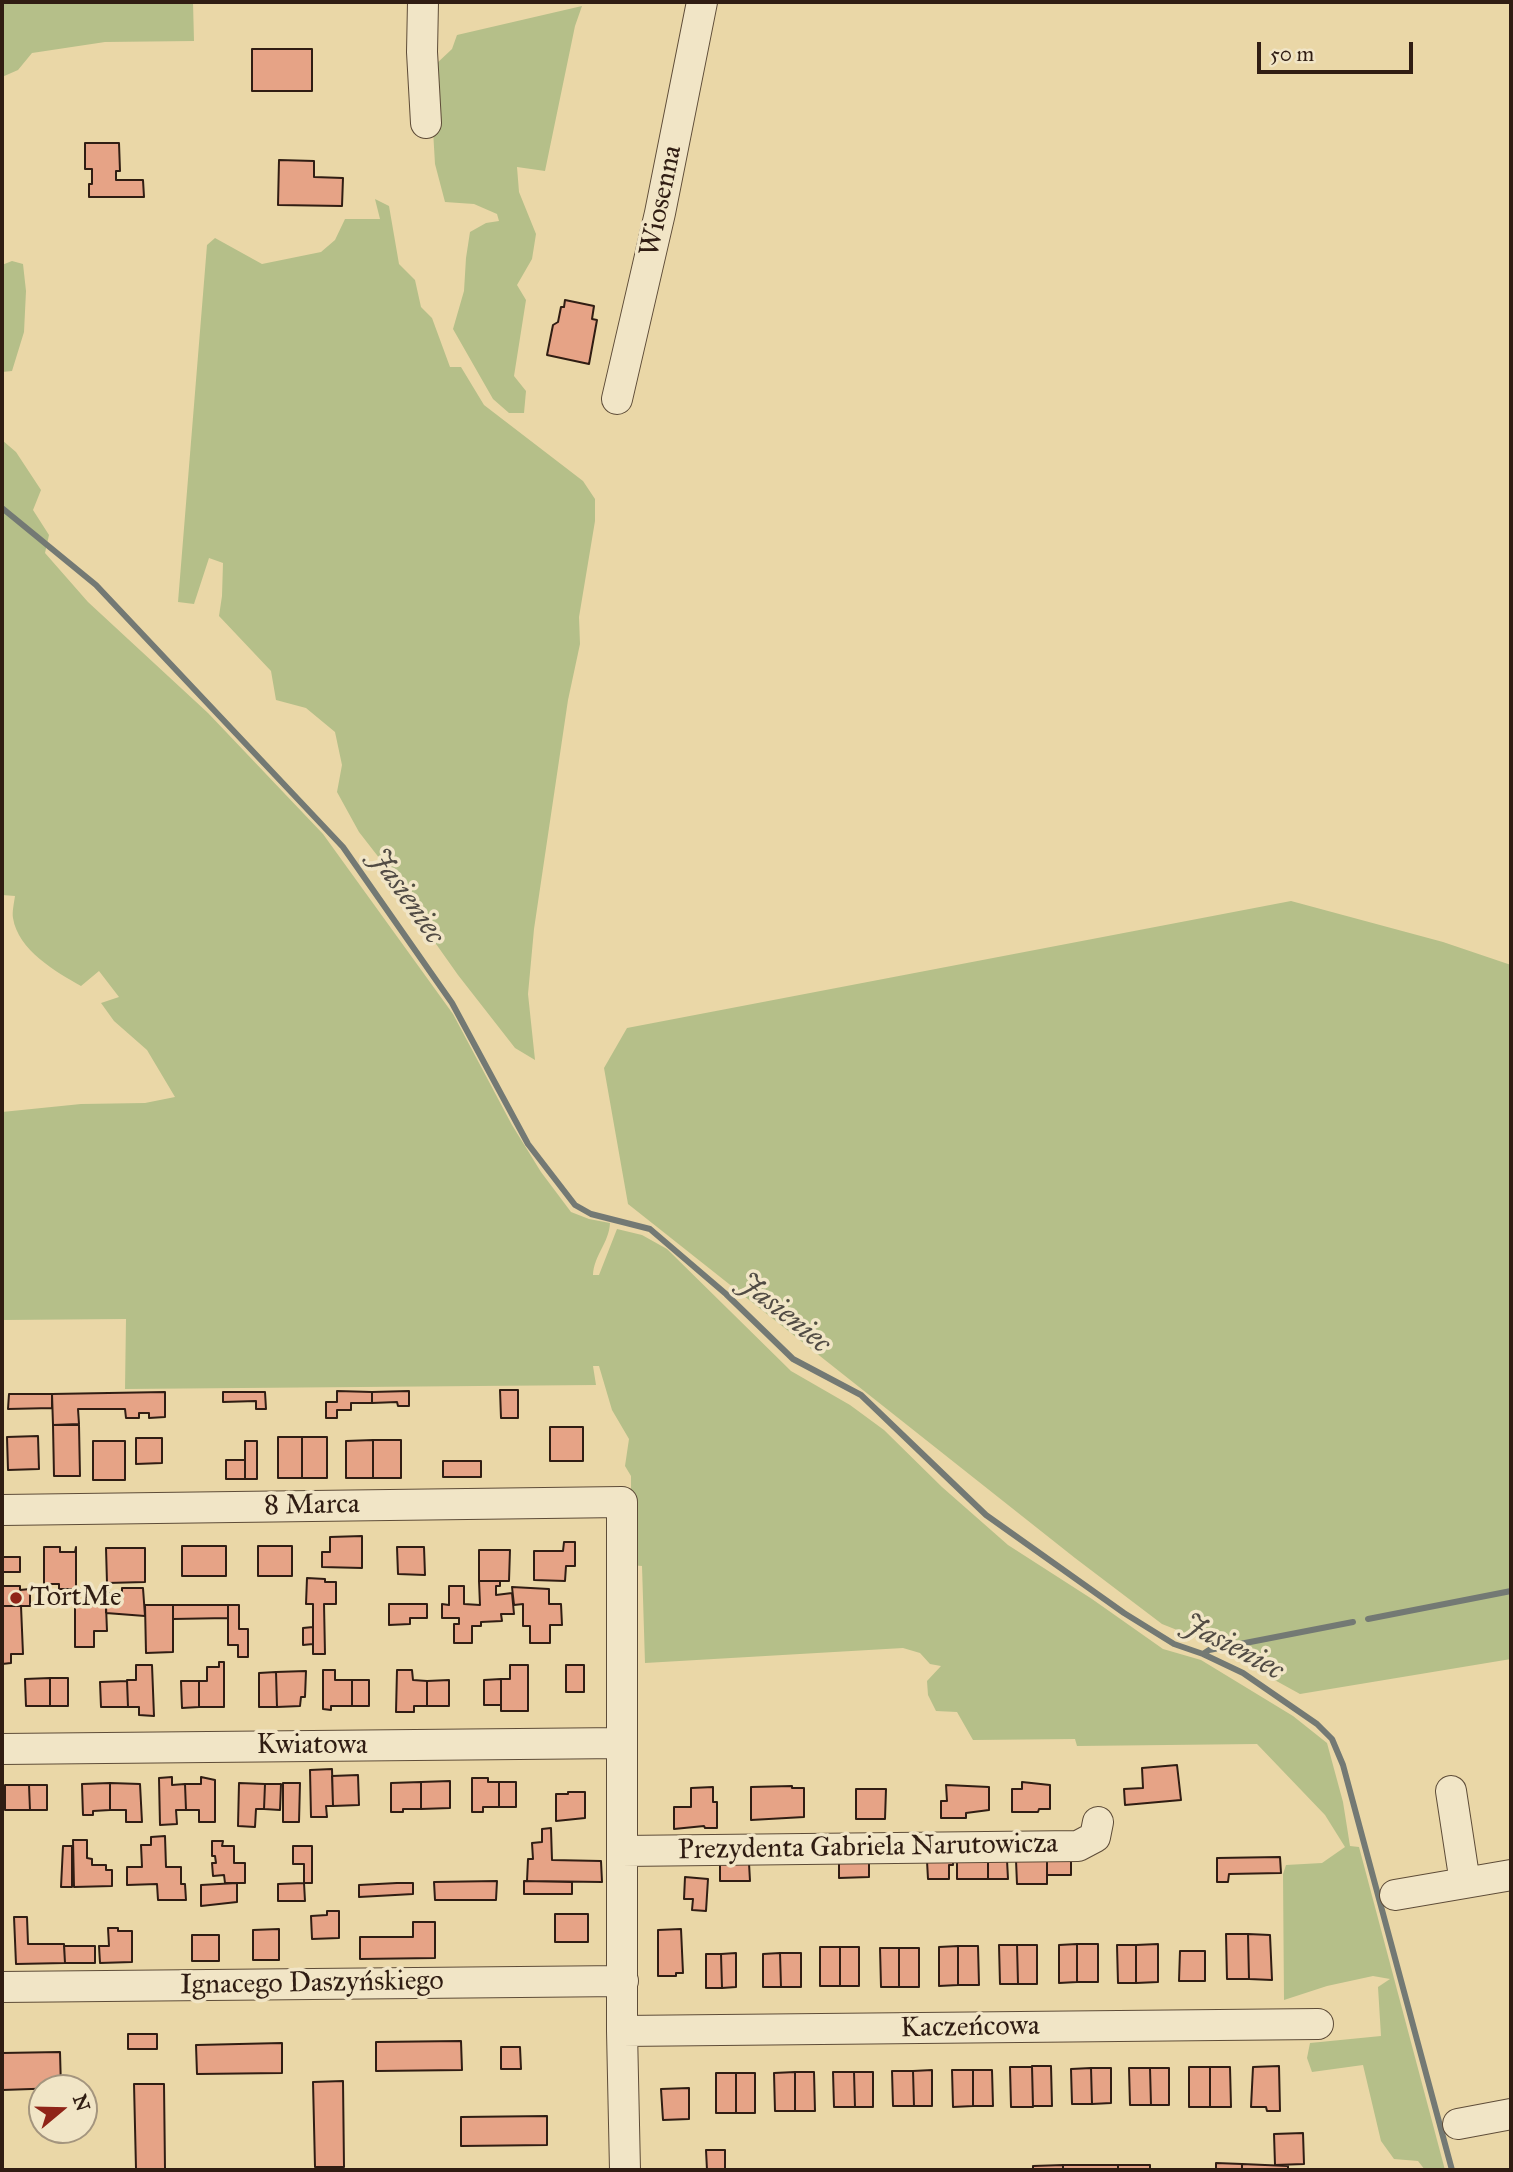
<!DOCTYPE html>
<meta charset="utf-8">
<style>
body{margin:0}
#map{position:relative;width:1513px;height:2172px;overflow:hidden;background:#ead7a7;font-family:"IM FELL Great Primer",serif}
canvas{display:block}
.frame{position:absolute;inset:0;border:4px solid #301d13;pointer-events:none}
.north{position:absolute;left:28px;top:2074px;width:70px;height:70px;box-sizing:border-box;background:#f1e5c6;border:2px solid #a4957e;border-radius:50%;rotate:71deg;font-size:19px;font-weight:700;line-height:28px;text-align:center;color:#301d13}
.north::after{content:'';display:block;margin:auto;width:24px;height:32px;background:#8f2418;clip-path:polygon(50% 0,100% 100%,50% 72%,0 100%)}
.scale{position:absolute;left:1257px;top:42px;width:156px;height:32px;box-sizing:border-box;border:4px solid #301d13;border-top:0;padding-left:9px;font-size:21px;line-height:24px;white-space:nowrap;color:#301d13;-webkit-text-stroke:5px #f1e5c6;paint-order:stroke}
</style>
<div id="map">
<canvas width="1513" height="2172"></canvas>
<div class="frame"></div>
<div class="north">N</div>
<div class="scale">50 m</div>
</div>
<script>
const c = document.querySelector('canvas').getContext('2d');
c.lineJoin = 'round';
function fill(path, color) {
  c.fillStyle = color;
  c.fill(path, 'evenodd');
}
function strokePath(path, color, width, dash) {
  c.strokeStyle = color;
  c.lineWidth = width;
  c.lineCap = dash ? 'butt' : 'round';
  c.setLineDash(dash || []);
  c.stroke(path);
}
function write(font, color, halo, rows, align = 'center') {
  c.font = font + ' "IM FELL Great Primer",serif';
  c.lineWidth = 7;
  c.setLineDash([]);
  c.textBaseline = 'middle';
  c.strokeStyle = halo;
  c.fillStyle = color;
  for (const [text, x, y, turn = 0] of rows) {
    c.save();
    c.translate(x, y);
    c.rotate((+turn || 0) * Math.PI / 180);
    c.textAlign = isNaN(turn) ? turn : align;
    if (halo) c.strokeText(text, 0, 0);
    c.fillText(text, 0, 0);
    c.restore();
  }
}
const green = new Path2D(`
 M2 2H193L194 41 105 42 32 53 18 70 2 77Z
 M582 6 575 26 545 171 517 167 519 192 536 234 532 259 517 285 526 300 514 376 526 391 524 413H509L493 399 453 329 464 291 466 258 470 232 486 223 499 221 497 214 474 204 445 202 435 164 432 113 435 65 452 49 457 35Z
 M375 199 389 206 399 264 415 280 421 307 432 318 450 367H461L484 405 583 481 595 499V521L579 617 580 644 568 700 534 929 528 994 535 1060 515 1048 458 975 412 910 408 895 359 832 337 792 342 765 335 732 306 708 276 700 271 671 219 616 222 596 223 563 209 558 194 604 178 602 207 245 215 238 262 264 321 252 335 240 345 219H380Z
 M12 261 23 264 26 291 24 332 12 371 2 372V265Z
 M2 440 16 452 41 490 33 510 49 535 45 553 88 602 208 713 323 834 453 1014 512 1125 541 1172 571 1212 589 1219 610 1223C609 1243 594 1255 593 1275H599L617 1229 642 1235 667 1249 791 1371 850 1405 884 1430 942 1487 1008 1545 1092 1599 1163 1649 1201 1660 1293 1716 1327 1743 1343 1802 1350 1846 1359 1847 1445 2170H1425L1418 2161 1394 2159 1381 2141 1363 2065 1312 2072 1307 2058 1310 2043 1381 2036 1378 1987 1390 1979 1373 1976 1327 1986 1284 2000 1283 1874 1286 1865 1322 1863 1345 1847 1325 1815 1257 1744 1077 1746 1075 1739 973 1740 957 1712 936 1711 928 1695 927 1681 941 1666 930 1664 920 1653 903 1648 645 1663 642 1566 631 1565V1476L625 1466 629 1439 612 1410 599 1366H593L596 1385 125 1389 126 1319 2 1320V1112L81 1104 145 1103 175 1097 147 1050 114 1021 101 1003 119 997 99 971 81 986C56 972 18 950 13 918 12 912 14 903 15 896L2 895Z
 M1291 901 1443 942 1511 965V1659L1300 1694 1202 1640 1162 1624 1075 1558 628 1204 604 1068 627 1028Z`);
const stream = new Path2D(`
 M2 508 96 585 343 847 452 1003 528 1144 575 1205 591 1214 650 1229 726 1294 793 1359 861 1395 986 1515 1124 1613 1174 1644 1203 1654 1243 1673 1317 1724 1332 1739 1343 1765 1452 2170
 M1368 1619 1511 1591
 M1203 1654 1209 1650 1353 1622`);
const building = new Path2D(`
 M252 49H312V91H252Z
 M85 143H119L120 171H116V180H143L144 197H89V184H92V169H85Z
 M279 160 314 161V177L343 178 342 206 278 205Z
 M565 300 594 306 592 319 597 320 589 364 547 355 553 325 558 322 561 307H564Z
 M500 1390H518V1418H501Z
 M337 1391 372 1392V1403H351V1410H337V1418H326V1402H337Z
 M409 1391V1406H398L397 1402 372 1403V1392Z
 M165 1392V1417L149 1418V1413H139V1418H126L125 1409H78L79 1424 53 1425 52 1394Z
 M223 1392H265L266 1409H256V1401L223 1402Z
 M9 1394H52V1408L8 1409Z
 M53 1425H79L80 1476H54Z
 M550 1427H583V1461H550Z
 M38 1436 39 1469 8 1470 7 1437Z
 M278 1437H302V1478H278Z
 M302 1437H327V1478H302Z
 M136 1438H162V1463L136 1464Z
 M373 1440V1478H346V1441Z
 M373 1440H401V1478H373Z
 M93 1441H125V1480H93Z
 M245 1441H257V1479H245Z
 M226 1460H245V1479H226Z
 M443 1461H481V1477H443Z
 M362 1536V1568L322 1567V1552H330V1537Z
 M564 1542H575V1566H566L565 1581 534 1580V1551H563Z
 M182 1546H226V1576H182Z
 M258 1546H292V1576H258Z
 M44 1547H60V1552H75L76 1547V1589H59V1584H44Z
 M397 1547H424L425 1575 398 1574Z
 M106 1548H145V1582L107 1583Z
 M479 1550H510L509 1581H479Z
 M2 1557H20V1572H2Z
 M307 1578 325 1579V1582H336V1604H324L325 1654H313V1604H306Z
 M479 1581H500V1586H496V1595L512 1593 514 1614H501L502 1621 481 1622V1626H472V1643H454V1624H459V1618H442V1604L449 1605V1586H464V1604L480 1605Z
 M2 1586H20V1590L30 1589V1606H2Z
 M512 1587 549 1589V1604H561L562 1625H550V1643H530V1626H523V1604L514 1605Z
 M122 1588H143L145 1616 106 1613V1593H122Z
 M389 1604H427V1618H410V1624L389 1625Z
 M145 1605H173V1652L146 1653Z
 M173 1605H228V1618L173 1619Z
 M228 1605H239V1629H248V1657H238V1645H228Z
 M2 1606H21L23 1654H11V1663L2 1664Z
 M75 1606H106L107 1631H94V1647H75Z
 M313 1627V1644L303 1645V1628Z
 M219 1662H224V1707H199V1681H207V1667H219Z
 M136 1665H152L154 1716 139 1715V1707H128L127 1680H136Z
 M510 1665H528V1711H501V1679H510Z
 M566 1665H584V1692H566Z
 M323 1670H335V1680H352V1706H331V1710L323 1709Z
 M397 1670H412L413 1680 427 1681V1706H414V1712H396Z
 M306 1671 305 1697H301L300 1706 277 1707 276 1672Z
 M276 1672 277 1707H259V1673Z
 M50 1678V1706H26L25 1679Z
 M50 1678H68V1706H50Z
 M501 1679V1705H484V1680Z
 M352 1680H369V1706H352Z
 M449 1680V1706H427V1681Z
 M127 1681 128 1707H101L100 1682Z
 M181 1681H199V1707L182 1708Z
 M1177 1765 1181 1800 1125 1805 1124 1789 1143 1788 1142 1768Z
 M332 1769 333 1806H326L327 1817H311L310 1770Z
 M358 1775 359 1805 333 1806 332 1776Z
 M172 1777V1785L185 1784 186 1810H176L177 1824 160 1825 159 1778Z
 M201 1777 215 1780V1822H199V1810H186L185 1784H201Z
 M472 1778H488V1782H499V1807H483V1812H472Z
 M450 1781V1808L421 1809V1782Z
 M421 1782V1809H403V1812H391V1783Z
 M499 1782H516V1807H499Z
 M1022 1782 1050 1785V1809H1039L1038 1812H1012V1789H1022Z
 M110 1783V1810L93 1811V1815H83L82 1784Z
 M110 1783 140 1784 142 1822H126V1810H110Z
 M239 1783 265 1784 264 1809H256L255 1827 238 1826Z
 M283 1783H300L299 1822H283Z
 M265 1784H281L280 1810 264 1809Z
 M5 1785H29L30 1810H5Z
 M29 1785H47V1810H30Z
 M946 1785 989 1787V1810L966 1813V1818H941V1801H947Z
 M792 1786V1788H804V1817L751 1820V1787Z
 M713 1787V1802H717V1828H705L704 1826 674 1829V1807H691V1788Z
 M856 1789H886L885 1819H856Z
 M568 1792H585V1818L556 1821V1794H568Z
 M551 1828 552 1860 601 1861 602 1882 527 1881 528 1859H533L532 1843 542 1842V1829Z
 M165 1836 166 1867H181V1884H185L186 1900H158L157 1884 127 1885V1867H142L141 1845H151V1837Z
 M73 1840H87V1858L92 1859V1865H106V1870H112V1886L74 1887Z
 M212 1841H223L222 1846H234V1863H245V1883H225L224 1875 213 1876 212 1863H216L215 1856H212Z
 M63 1846H72V1887H61Z
 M293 1846H312V1883H304V1864H293Z
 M1280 1857 1281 1873 1229 1874 1228 1882H1217V1858Z
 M1047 1859V1884H1017L1016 1860Z
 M1047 1859H1071V1875H1047Z
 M953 1860V1865H949V1879H928L927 1861Z
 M988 1860H1007L1008 1879H988Z
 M988 1860V1879H957V1861Z
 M869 1861V1877L839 1878V1862Z
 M720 1863H749L750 1881H720Z
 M685 1877 708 1879 706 1911 692 1910 693 1899H684Z
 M497 1881 496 1900H435L434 1882Z
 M524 1881 572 1882V1894H524Z
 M237 1883V1902L201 1906V1885Z
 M304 1883 305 1901H278V1884Z
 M397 1883H413V1894L359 1897V1885Z
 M327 1911H339V1938L312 1939 311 1916 327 1915Z
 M555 1914H588V1942H555Z
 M14 1917H27L28 1944H64L65 1963 16 1964Z
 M413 1922H435V1958L360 1959V1937H413Z
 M108 1928H118V1931H132V1962L100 1963 99 1946H109Z
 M279 1929V1960H253V1930Z
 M681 1929 683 1973H676V1976H658V1930Z
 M1226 1934H1248L1249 1979H1227Z
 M1248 1934 1270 1935 1272 1980 1249 1979Z
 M192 1935H219V1961H192Z
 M1077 1944V1982L1059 1983V1945Z
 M1077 1944H1098V1982H1077Z
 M1158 1944V1982L1136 1983V1945Z
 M999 1945H1017L1018 1984H1000Z
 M1017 1945H1037V1984H1018Z
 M1117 1945H1136V1983H1118Z
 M64 1946H95V1963H65Z
 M958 1946V1985L939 1986V1947Z
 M958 1946H978L979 1985H958Z
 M820 1947H840V1986H820Z
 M840 1947H859V1986H840Z
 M880 1948H899V1987H881Z
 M899 1948H919V1987H899Z
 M1180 1951H1205V1981H1179Z
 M736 1953V1987L722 1988 721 1954Z
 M780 1953 781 1987H763V1954Z
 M780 1953H801V1987H781Z
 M706 1954H721L722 1988H706Z
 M128 2034H157V2049H128Z
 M461 2041 462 2070 376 2071V2042Z
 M282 2043V2073L197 2074 196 2045Z
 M501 2047H520L521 2069H501Z
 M60 2052 61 2088 2 2090V2053Z
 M1032 2066H1051L1052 2106H1033Z
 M1279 2066 1280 2111H1267L1266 2107H1251L1253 2067Z
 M1010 2067H1032L1033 2107H1011Z
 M1189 2067H1210V2107H1189Z
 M1210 2067H1230L1231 2107H1210Z
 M1091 2068H1111V2103L1092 2104Z
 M1091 2068 1092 2104H1072L1071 2069Z
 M1129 2068H1150L1151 2105H1130Z
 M1150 2068H1169V2105H1151Z
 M932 2070V2106H914L913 2071Z
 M952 2070H973V2106L953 2107Z
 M973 2070H992L993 2106H973Z
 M892 2071H913L914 2106H893Z
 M795 2072H814L815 2111H795Z
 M795 2072V2111H775L774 2073Z
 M833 2072H854L855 2107H834Z
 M854 2072H873V2107H855Z
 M716 2073H736V2113H716Z
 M736 2073H755V2113H736Z
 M343 2081 344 2167H315L313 2082Z
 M134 2084H164L165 2169H136Z
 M689 2088V2119L663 2120 661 2089Z
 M547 2116V2145L461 2146V2117Z
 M1303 2133 1304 2164 1275 2165 1274 2134Z
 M706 2150H725V2170H707Z
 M1216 2163 1242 2164V2170H1216Z
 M1242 2164 1288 2166V2170H1242Z
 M1063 2165V2170H1033V2166Z
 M1063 2165H1118V2170H1063Z
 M1118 2165H1150V2170H1118Z`);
const minor = new Path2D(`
 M423 2 422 52 426 123
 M617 399 660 213 702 2
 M2 1510 622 1502V2031L625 2170
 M2 1749 622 1743
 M1451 1791 1465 1883
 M622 1851 1078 1846 1095 1837 1098 1822
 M1395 1895 1511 1875
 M2 1987 623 1981
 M622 2031 1318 2024
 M1458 2124 1511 2114`);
const markers = [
 [16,1598,7,"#8f2418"]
];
const streetNames = [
 ["Wiosenna",662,201,-78],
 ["8 Marca",312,1506,-1],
 ["Kwiatowa",312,1746],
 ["Prezydenta Gabriela Narutowicza",868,1848,-1],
 ["Ignacego Daszyńskiego",312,1984,-1],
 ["Kaczeńcowa",970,2028,-1]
];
const poiNames = [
 ["TortMe",30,1598]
];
const waterNames = [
 ["Jasieniec",406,897,55],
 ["Jasieniec",784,1314,39],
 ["Jasieniec",1233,1648,28]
];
fill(green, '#b5bf89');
strokePath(stream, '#737974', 6);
fill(building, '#e6a386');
strokePath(building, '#301d13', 2);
strokePath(minor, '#5e4c38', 32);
strokePath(minor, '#f1e5c6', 30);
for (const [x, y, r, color] of markers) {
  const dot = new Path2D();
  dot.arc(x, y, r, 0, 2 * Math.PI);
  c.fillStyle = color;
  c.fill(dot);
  strokePath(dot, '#f1e5c6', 2.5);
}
write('28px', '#301d13', '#f1e5c6', streetNames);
write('28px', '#301d13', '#f1e5c6', poiNames, 'left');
write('italic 30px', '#514b44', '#f1e5c6', waterNames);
</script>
